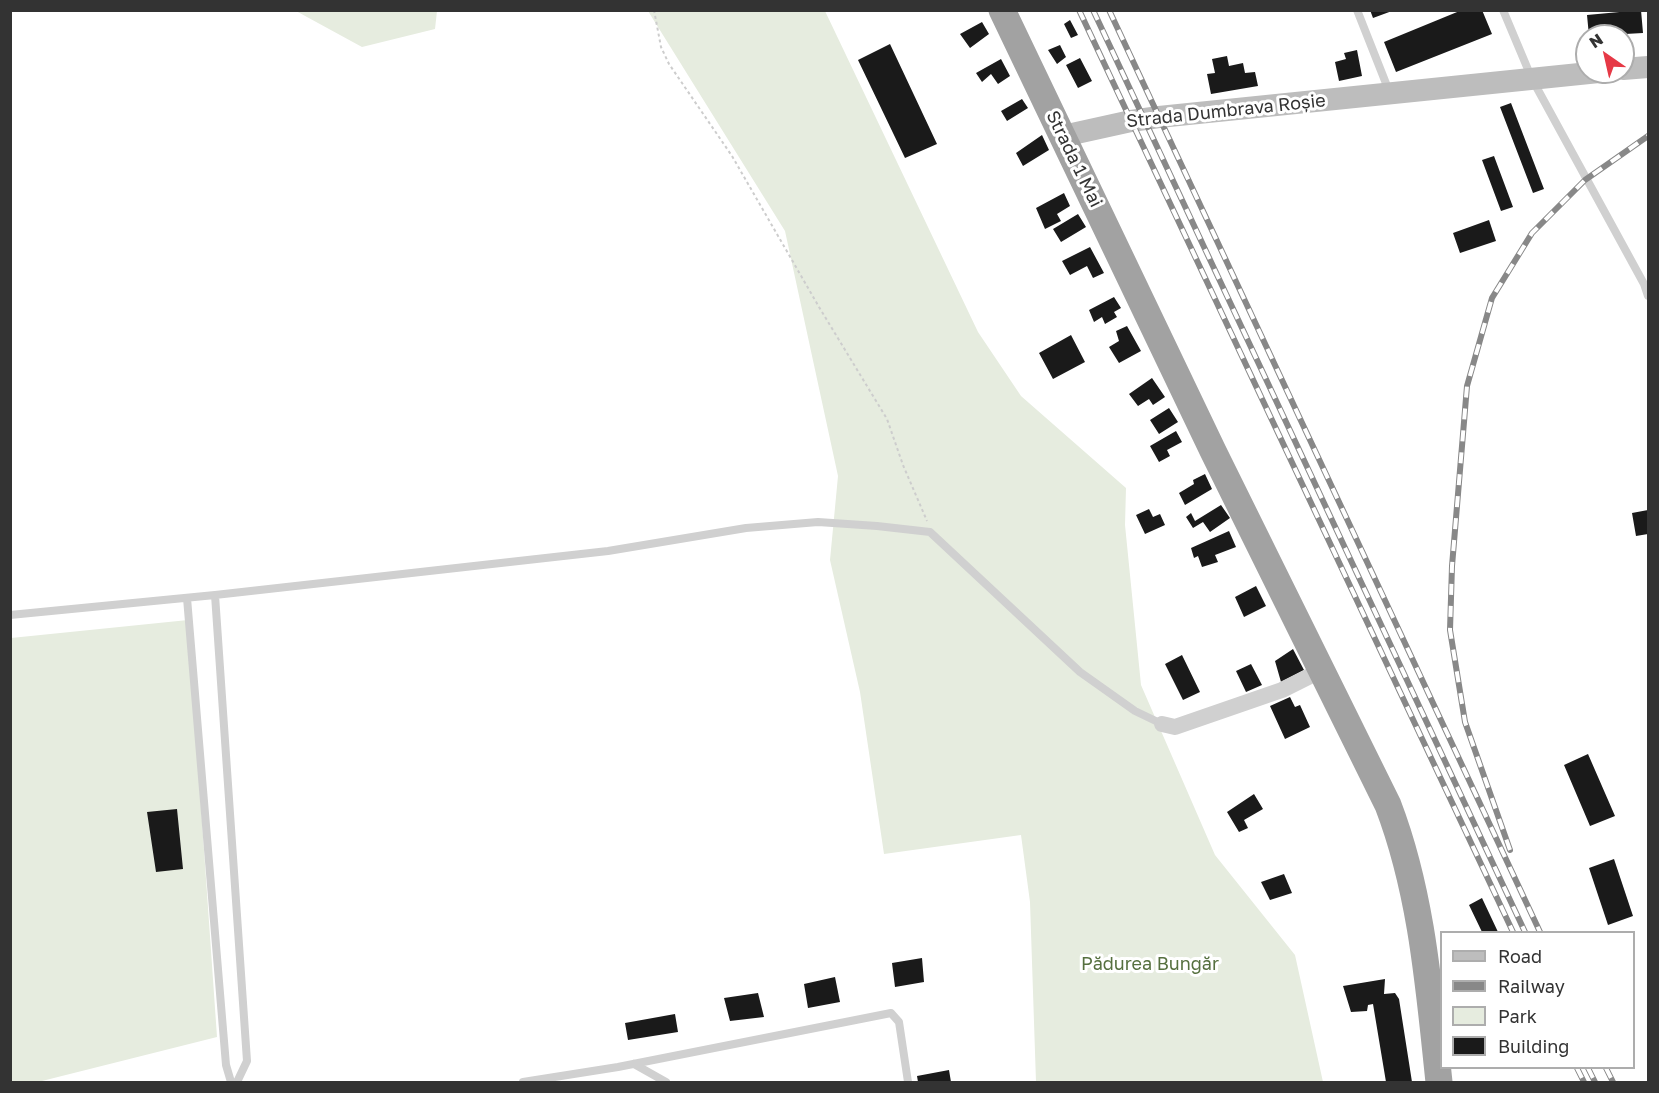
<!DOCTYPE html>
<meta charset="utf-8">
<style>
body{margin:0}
#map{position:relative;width:1659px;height:1093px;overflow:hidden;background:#fff;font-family:"Golos Text",sans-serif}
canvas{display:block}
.frame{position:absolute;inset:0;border:12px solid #333;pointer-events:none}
.legend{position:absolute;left:1440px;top:931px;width:195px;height:138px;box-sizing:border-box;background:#fff;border:2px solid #adadad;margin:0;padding:8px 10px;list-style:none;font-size:18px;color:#333}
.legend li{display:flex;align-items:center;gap:12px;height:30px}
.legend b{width:30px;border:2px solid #adadad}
.north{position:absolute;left:1575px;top:24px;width:60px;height:60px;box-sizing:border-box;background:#fff;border:2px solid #adadad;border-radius:50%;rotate:326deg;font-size:16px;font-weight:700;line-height:24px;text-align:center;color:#333}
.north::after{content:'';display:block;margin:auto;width:21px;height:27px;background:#e63946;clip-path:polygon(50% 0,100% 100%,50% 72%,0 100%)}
</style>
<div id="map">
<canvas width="1659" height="1093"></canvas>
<div class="frame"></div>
<ul class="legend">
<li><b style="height:8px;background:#bdbdbd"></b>Road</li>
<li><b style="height:8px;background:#888"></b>Railway</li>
<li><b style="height:16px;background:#e6ecdf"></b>Park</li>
<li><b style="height:16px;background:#1a1a1a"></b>Building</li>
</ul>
<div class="north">N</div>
</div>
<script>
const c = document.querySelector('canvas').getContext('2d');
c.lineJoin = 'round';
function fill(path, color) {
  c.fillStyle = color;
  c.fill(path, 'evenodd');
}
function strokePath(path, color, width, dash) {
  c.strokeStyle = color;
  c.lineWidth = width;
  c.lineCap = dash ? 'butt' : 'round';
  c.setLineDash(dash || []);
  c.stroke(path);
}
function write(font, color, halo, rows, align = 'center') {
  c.font = font + ' "Golos Text",sans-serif';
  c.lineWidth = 6;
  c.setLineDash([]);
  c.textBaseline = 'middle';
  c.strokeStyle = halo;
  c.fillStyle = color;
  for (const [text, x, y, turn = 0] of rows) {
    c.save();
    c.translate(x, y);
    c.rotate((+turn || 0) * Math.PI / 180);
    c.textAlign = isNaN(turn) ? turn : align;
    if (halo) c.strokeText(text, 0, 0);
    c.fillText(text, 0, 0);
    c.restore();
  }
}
const green = new Path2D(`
 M296 11H437L435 29 362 47Z
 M648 11H825L978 332 1021 396 1126 488 1125 525 1141 685 1215 855 1295 955 1323 1082H1036L1030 902 1021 835 884 854 860 692 830 560 838 476 785 231Z
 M188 620 217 1037 38 1082H11V638Z`);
const building = new Path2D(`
 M1370 10H1392V11L1373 18Z
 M1462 10H1482L1492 34 1396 72 1384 42Z
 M1641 10 1643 33 1589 36 1587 15Z
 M1070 20 1078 35 1071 38 1064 24Z
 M982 22 989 34 970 48 960 34Z
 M890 44 937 144 905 158 858 60Z
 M1060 45 1066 57 1057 64 1048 50Z
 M1357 50 1362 76 1339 81 1335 62 1346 59 1344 53Z
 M1227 56 1229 66 1243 63 1245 73 1255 72 1258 86 1211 94 1207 74 1215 73 1212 59Z
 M1080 58 1092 81 1078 88 1066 65Z
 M1001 59 1010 76 998 84 991 74 982 82 976 73Z
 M1022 99 1028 108 1007 121 1001 111Z
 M1511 103 1544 189 1533 193 1500 107Z
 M1042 135 1049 150 1023 166 1016 153Z
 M1494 156 1513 207 1501 211 1482 160Z
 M1064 193 1070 206 1057 214 1061 221 1045 229 1036 208Z
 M1078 214 1086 227 1061 242 1053 229Z
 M1489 220 1496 241 1460 253 1453 233Z
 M1090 247 1104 273 1093 278 1087 266 1070 275 1062 261Z
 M1114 297 1121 308 1114 312 1117 317 1105 324 1102 317 1094 322 1089 310Z
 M1127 326 1141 351 1119 363 1109 347 1119 341 1116 331Z
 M1071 335 1085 362 1053 379 1039 353Z
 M1152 378 1165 397 1153 405 1149 399 1138 406 1129 394Z
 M1169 408 1178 422 1159 434 1150 420Z
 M1176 431 1182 442 1167 450 1170 456 1159 462 1150 446Z
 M1205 474 1212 489 1185 505 1179 493 1194 484 1193 480Z
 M1221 505 1230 518 1210 532 1203 522 1193 528 1186 517 1191 513 1195 521Z
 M1149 509 1153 517 1160 514 1165 525 1145 534 1136 515Z
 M1648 510V534L1636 536 1632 513Z
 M1229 531 1236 547 1215 555 1218 562 1202 567 1198 556 1194 558 1191 548Z
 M1256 586 1266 606 1244 617 1235 597Z
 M1293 649 1304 670 1281 682 1275 661Z
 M1182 655 1200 692 1183 700 1165 664Z
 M1251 664 1262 685 1246 692 1236 671Z
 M1290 697 1295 707 1300 705 1310 727 1285 739 1270 706Z
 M1588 754 1615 816 1590 826 1564 765Z
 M1254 794 1263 809 1244 820 1248 828 1239 832 1227 812Z
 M177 809 183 869 156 872 147 812Z
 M1614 859 1633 916 1608 925 1589 868Z
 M1284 874 1292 893 1270 900 1261 882Z
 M1482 898 1498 932H1482L1469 905Z
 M922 958 924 982 895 987 892 963Z
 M835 977 840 1002 808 1008 804 984Z
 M1385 979 1384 994 1395 993 1399 999 1412 1082H1386L1373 1004 1368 1005 1367 1011 1351 1012 1343 986Z
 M758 993 764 1017 730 1021 724 998Z
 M675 1014 678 1032 628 1040 625 1023Z
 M949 1070 951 1082H918L917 1076Z`);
const path = new Path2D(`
 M654 10 661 47 669 64 732 156 819 307 887 419 903 465 927 521`);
const service = new Path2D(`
 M1357 10 1389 91
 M1503 10 1532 79 1644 284 1648 296
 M215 595 247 1061 237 1082
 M187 598 226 1065 231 1082
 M10 615 215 595 608 551 746 528 818 522 877 526 930 532 1080 672 1135 711 1162 724
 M634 1064 666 1082
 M523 1082 618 1067 891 1013 899 1022 908 1082`);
const minor = new Path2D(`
 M1162 724 1175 727 1282 690 1322 670`);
const secondary = new Path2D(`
 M1623 69 1648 67
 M1063 136 1131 121 1159 117 1599 72`);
const trunk = new Path2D(`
 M1002 10 1213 451 1388 805C1422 894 1429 988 1439 1082`);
const rail = new Path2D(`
 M1079 10 1513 932
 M1093 10 1525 932
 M1109 10 1540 932
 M1510 850 1465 722 1450 630 1452 566 1467 386 1492 298 1532 233 1585 180 1648 136
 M1577 1068 1584 1082
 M1588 1068 1595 1082
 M1606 1068 1613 1082`);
const streetNames = [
 ["Strada Dumbrava Roșie",1226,111,-6],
 ["Strada 1 Mai",1074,159,64]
];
const parkNames = [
 ["Pădurea Bungăr",1150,964]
];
fill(green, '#e6ecdf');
fill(building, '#1a1a1a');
strokePath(path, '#cdcdcd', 2, [3, 3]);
strokePath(service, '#d0d0d0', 8);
strokePath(minor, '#d0d0d0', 16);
strokePath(secondary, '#bdbdbd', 22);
strokePath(trunk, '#a2a2a2', 27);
strokePath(rail, '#888', 6);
strokePath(rail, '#fff', 4, [11]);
write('18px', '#333', '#fff', streetNames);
write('18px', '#56703f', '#fff', parkNames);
</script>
